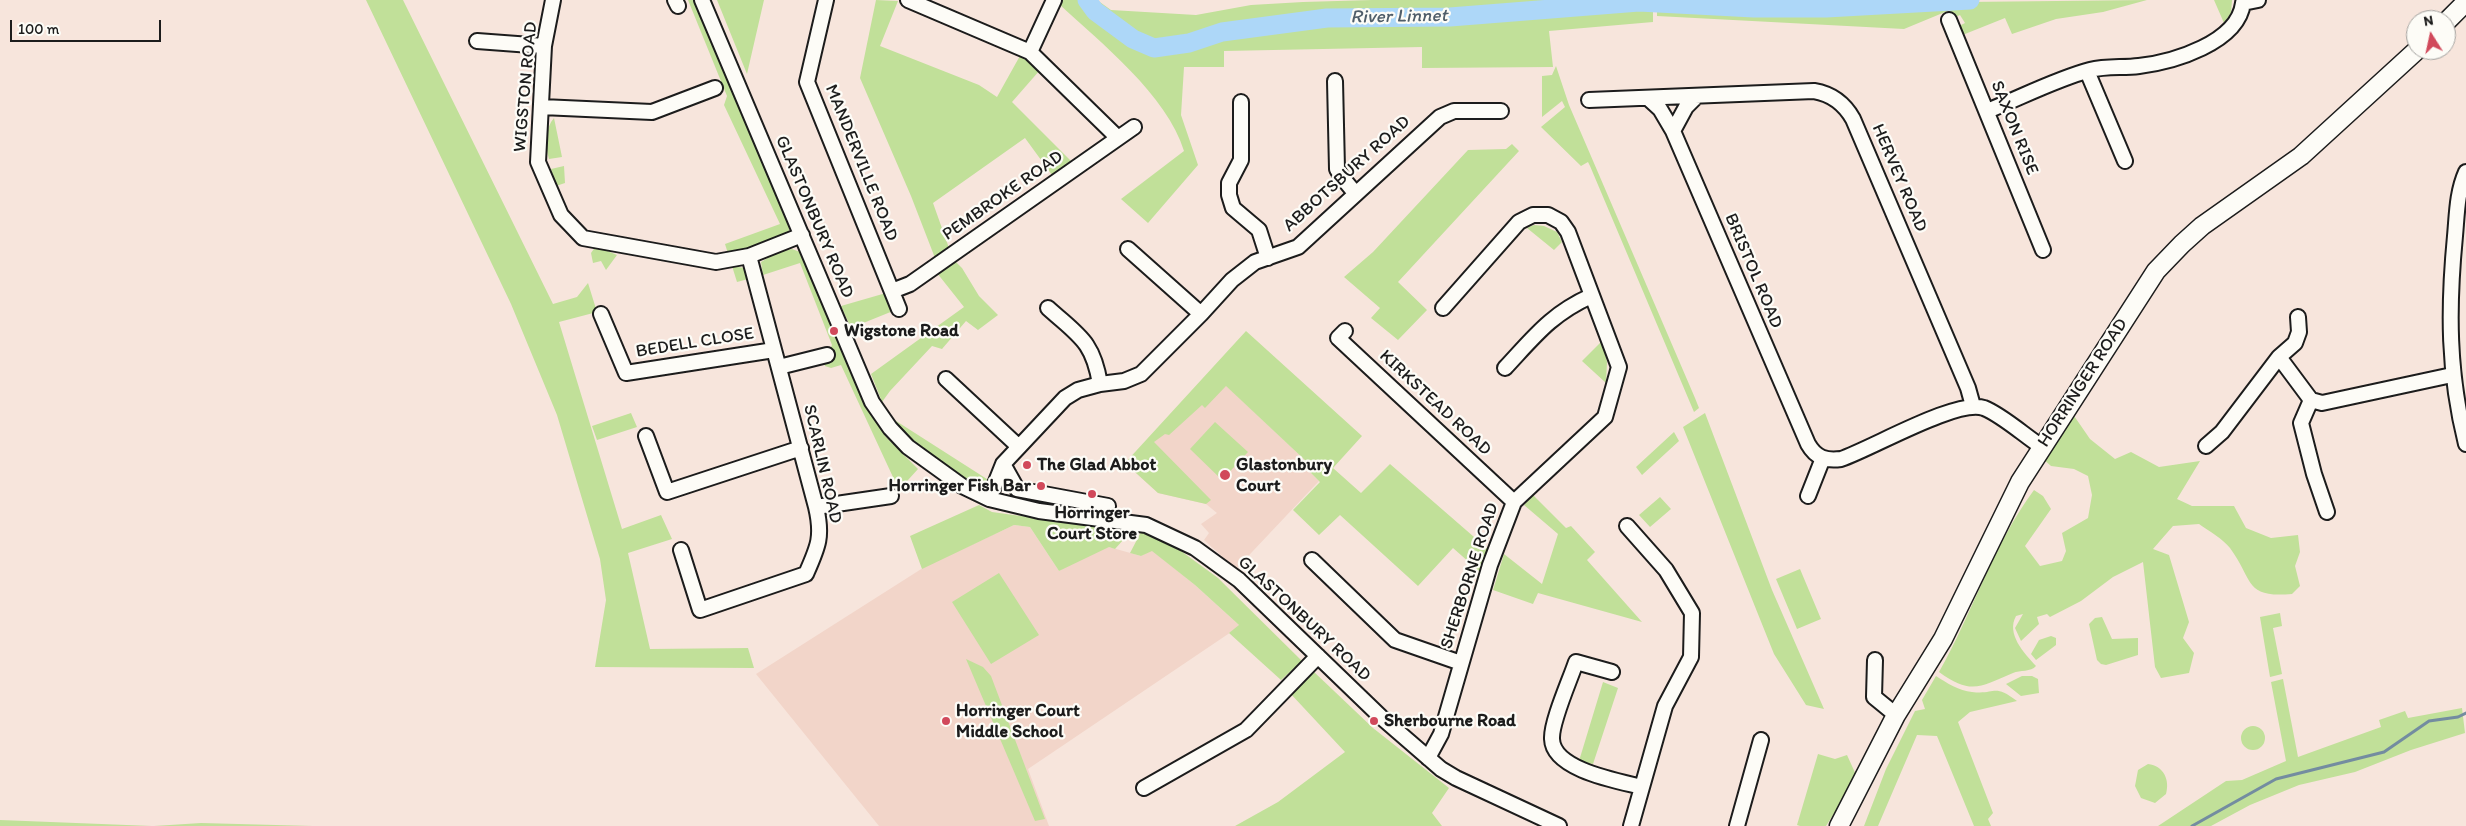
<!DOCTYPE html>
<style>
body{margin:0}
#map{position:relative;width:2466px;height:826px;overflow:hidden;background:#f7e5dc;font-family:Itim,sans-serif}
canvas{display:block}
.north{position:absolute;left:2406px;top:10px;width:50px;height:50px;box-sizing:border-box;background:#fdfcf7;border:1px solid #a3a29f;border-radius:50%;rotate:350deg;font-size:14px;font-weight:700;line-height:20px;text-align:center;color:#1c1c1c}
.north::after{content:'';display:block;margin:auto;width:18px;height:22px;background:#d1495b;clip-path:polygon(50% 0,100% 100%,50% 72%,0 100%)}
.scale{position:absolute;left:10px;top:20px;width:151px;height:22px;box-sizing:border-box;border:2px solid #1c1c1c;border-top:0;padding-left:6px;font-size:15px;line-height:18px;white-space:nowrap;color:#1c1c1c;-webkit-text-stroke:4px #fdfcf7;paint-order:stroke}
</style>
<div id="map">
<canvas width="2466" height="826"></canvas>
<div class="north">N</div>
<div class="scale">100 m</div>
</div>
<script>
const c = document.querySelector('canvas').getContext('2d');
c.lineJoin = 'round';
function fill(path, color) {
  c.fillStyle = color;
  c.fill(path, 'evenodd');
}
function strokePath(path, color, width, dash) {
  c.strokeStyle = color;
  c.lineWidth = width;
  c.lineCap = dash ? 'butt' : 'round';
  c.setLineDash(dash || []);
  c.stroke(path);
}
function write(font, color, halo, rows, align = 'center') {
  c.font = font + ' Itim,sans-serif';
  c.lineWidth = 4.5;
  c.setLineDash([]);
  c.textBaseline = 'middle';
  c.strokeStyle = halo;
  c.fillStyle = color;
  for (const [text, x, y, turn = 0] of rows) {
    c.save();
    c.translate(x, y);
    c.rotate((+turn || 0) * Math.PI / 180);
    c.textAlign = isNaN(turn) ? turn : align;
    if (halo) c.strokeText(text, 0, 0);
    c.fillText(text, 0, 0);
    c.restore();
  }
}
const built = new Path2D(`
 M1212 372 1308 463 1307 469 1319 481 1236 569 1204 540 1209 533 1201 524 1217 513 1206 504 1158 493 1126 464Z
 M1014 525 1030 527 1059 571 1093 548 1109 547 1141 556 1152 550 1195 585 1240 626 1028 769 1049 826H879L756 674 926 566Z`);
const green = new Path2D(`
 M366 0H403L553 304 577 297 588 283 597 312 559 322 622 529 661 515 672 539 628 553 650 649 748 648 754 668 595 667 606 600 600 559 557 415 511 304Z
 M688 0H701L790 227 786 238 730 260 725 244 780 224 724 105 727 96Z
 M717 0H764L747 74Z
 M876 0 898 1 880 46 979 85 997 97 1021 54 1040 70 1012 102 1071 161 1052 175 1025 138 933 203 949 248 935 258 911 196 860 78Z
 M1060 0H1097L1111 10 1196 15 1251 5 1303 2 1372 0H1650L1653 11V22L1549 31 1553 67 1422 68V47L1224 51V67H1184L1181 115 1198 165 1148 223 1121 199 1184 151C1167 95 1101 43 1059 4Z
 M1789 0H1909L1899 8 1966 2 2147 0 2103 12 2056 19 2012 34 2005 18 1960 36 1959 26 1965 23 1960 15 1953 18 1950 10 1904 29 1657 16V1L1745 5Z
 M2214 0H2232L2231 13 2224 23Z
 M1556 66 1569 105 1695 398 1699 408 1694 412 1590 166 1588 162 1581 166 1541 127 1565 107 1562 101 1542 117V76L1552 75Z
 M554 118 562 157 549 159C545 146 545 128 554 118Z
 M1512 144 1519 151 1398 282 1427 310 1398 340 1371 318 1380 308 1344 277 1373 252 1468 150 1506 149Z
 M564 166 565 183 556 186 551 169Z
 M1534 225 1544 226 1557 232 1562 242 1554 250 1527 228Z
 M596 246 617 255 606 270 601 261 593 263 591 253Z
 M792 249 800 252 808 266 885 436 918 469 899 490 841 365 831 368 825 366 822 357 827 355 832 345 800 263 763 275 761 262 776 253Z
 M955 261 962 268 979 296 998 315 978 330 966 321 942 349 932 346 890 391 882 402 871 374 964 307 937 273Z
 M732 266 745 268 752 278 737 282Z
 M886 293 893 311 851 328 841 306Z
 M1246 331 1362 436 1333 468 1361 493 1390 464 1489 550 1479 571 1453 548 1418 586 1340 515 1319 535 1293 510 1320 482 1307 469 1308 463 1226 386 1205 408 1202 405 1169 435 1165 434 1154 442 1211 500 1206 504 1158 493 1125 463Z
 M1602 341 1607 362 1606 383 1582 361Z
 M2070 410 2090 439 2115 459 2131 452 2159 467 2200 461 2177 499 2192 506H2234L2246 528 2271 538 2298 535 2300 552 2295 566 2300 586 2292 594C2244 598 2254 581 2230 548 2223 539 2209 531 2199 524L2173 526 2153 549 2169 555 2189 622 2183 638 2194 653 2189 673 2161 678 2155 667 2143 562 2113 577 2081 601 2050 617 2047 614 2037 617 2039 624 2021 641 2015 628 2023 614 2016 616C2006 634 2024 653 2036 666 2031 672 2020 670 2013 673 1981 686 1972 696 1939 672 1973 612 1993 545 2034 490L2043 496 2051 509 2025 546 2040 566 2062 561 2066 551 2062 533 2088 518 2092 495 2088 476 2074 469 2051 466 2042 458Z
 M631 413 637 427 597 440 592 426Z
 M1705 413 1772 590 1824 709 1806 705 1774 654 1683 427Z
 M893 419 990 481 975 487C952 472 903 445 893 419Z
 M1215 422 1248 452 1222 480 1190 449Z
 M1674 432 1679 441 1642 475 1636 467Z
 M1533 495 1566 528 1571 526 1595 552 1587 560 1642 622 1538 593 1533 604 1493 590 1504 554 1542 584 1558 534 1524 505Z
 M1660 497 1671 509 1650 527 1639 515Z
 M979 505 992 512 1107 528 1118 531 1124 539 1115 549 1109 547 1059 571 1030 527 1014 525 922 569 910 536Z
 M1141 532 1181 551 1218 578 1302 661 1281 680 1229 633 1239 625 1195 585 1152 551 1141 556 1130 553Z
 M1800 569 1821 619 1797 629 1776 579Z
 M999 573 1039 635 991 664 952 602Z
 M2280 613 2282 626 2273 628 2282 674 2270 677 2260 617Z
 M2102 617 2112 639 2138 638V655L2106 665 2101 664 2097 660 2089 624 2095 618Z
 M2051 636 2056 638V645L2036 660 2031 654 2039 640Z
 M966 659 983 667 991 676 1045 819 1035 821Z
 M1313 671 1373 728 1449 788 1432 813 1442 826H1235L1278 802 1345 752 1289 692Z
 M1936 676C1947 683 1959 691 1972 692 1996 695 1993 683 2017 701L1970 712 1958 722 1993 813 1988 819 1991 826H1974L1937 736 1917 735 1878 826H1864L1886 769 1915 711 1925 709 1922 700Z
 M2022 676H2032L2038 679 2039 693 2021 696 2006 684Z
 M2283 679 2298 757 2381 727 2379 720 2405 711 2408 718 2462 708 2465 733 2411 750 2355 772 2299 785 2250 805 2211 826H2158L2226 781 2242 780 2286 761 2271 682Z
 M1603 682 1618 688 1593 764 1579 761Z
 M2241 738a12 12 0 1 1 24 0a12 12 0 1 1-24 0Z
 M1818 754 1835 759 1847 755 1857 777 1826 826H1800L1797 825Z
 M2148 764C2164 766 2170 780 2166 794L2155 803 2141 798 2135 786 2138 770Z
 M0 820 152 826H0Z
 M201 823 313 826H154Z`);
const stream = new Path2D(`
 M2192 826 2276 779 2384 752 2429 721 2458 717 2466 713`);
const river = new Path2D(`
 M1087 0 1095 11 1133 39 1154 48 1189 43 1222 32 1327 18 1450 17 1639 2 1754 8H1826L1970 0`);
const minor = new Path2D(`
 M553 0 544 46 538 162 561 215 583 238 716 262 749 256 802 235
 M675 0 678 6
 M702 0 872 402 890 428 908 447 962 486 989 499 1039 511 1146 525 1195 548 1239 580 1381 717 1441 769 1456 778 1559 826
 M826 0 807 82 899 309
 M908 0 1030 52 1118 138
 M1949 20 2043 250
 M477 41 544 46
 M1030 52 1054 0
 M2087 71 2125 161
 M1335 81 1337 169 1341 176 1355 193
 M1648 98 1660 109 1673 131 1808 444C1816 458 1826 461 1841 459 1873 448 1956 399 1984 408 2002 415 2025 436 2042 447
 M1589 100 1814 91C1832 94 1844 103 1853 119L1968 388 1973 406
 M1241 102V160L1229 183V195L1233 208 1259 230 1268 258
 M542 107 652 112 715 88
 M1987 111C2020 98 2056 79 2090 70 2106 66 2123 68 2139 66 2173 62 2238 43 2243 3L2258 0
 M1673 131 1686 107 1697 96
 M2466 172C2457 192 2457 214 2455 236 2448 309 2448 372 2466 444
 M1128 249 1201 314
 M892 291 910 284 1134 127
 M1048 308C1079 336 1093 341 1100 384
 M601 314 626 373 774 350
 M1345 331 1338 338 1514 502
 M2279 357 2311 400 2322 403 2452 375
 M779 367 827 355
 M1505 368C1534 337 1551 314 1591 296
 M946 379 1018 446
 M2311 400 2301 423 2314 474 2327 512
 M646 436 667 492 801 448
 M2206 446 2222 432 2279 357 2295 343 2299 332 2298 317
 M1003 464 1017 489 1108 506
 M1808 496 1823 458
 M989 499 1003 464 1065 398 1078 390 1100 384 1124 381 1141 374 1201 314 1232 280 1255 262 1298 247 1440 117 1454 111H1501
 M816 507 891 496
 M1627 526 1666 570 1692 613 1691 657 1665 706 1631 826
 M681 550 700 610 806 574C818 547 823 537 816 507L749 256
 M1312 560 1395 640 1461 663
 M1875 660 1874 697 1896 715
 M1612 672 1576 662C1570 680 1551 722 1552 739 1553 770 1618 781 1642 787
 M1428 758 1441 734 1490 565 1514 502 1605 417 1619 367 1568 232 1561 222 1548 215H1533L1519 222 1443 308
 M1144 788 1246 730 1318 656
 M1737 826 1761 740`);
const major = new Path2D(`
 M2446 22 2466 2
 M1839 826 1896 715 1943 639 2020 482 2156 271 2182 244 2202 226 2301 156 2417 50`);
const markers = [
 [834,331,5,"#d1495b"],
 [1027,465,5,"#d1495b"],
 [1225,475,6,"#d1495b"],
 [1041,486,5,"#d1495b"],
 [1092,494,5,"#d1495b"],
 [946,721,5,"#d1495b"],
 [1374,721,5,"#d1495b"]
];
const streetNames = [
 ["WIGSTON ROAD",526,87,-85],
 ["SAXON RISE",2014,128,68],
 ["MANDERVILLE ROAD",861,163,68],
 ["ABBOTSBURY ROAD",1347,174,-42],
 ["HERVEY ROAD",1899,178,67],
 ["PEMBROKE ROAD",1003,196,-35],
 ["GLASTONBURY ROAD",814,217,67],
 ["BRISTOL ROAD",1753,271,67],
 ["BEDELL CLOSE",695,343,-9],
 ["HORRINGER ROAD",2083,383,-57],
 ["KIRKSTEAD ROAD",1435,403,43],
 ["SCARLIN ROAD",822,464,77],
 ["SHERBORNE ROAD",1470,576,-72],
 ["GLASTONBURY ROAD",1304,619,43]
];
const poiNames = [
 ["Wigstone Road",844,331],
 ["The Glad Abbot",1037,465],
 ["Glastonbury",1236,465],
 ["Court",1236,486],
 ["Horringer Fish Bar",1031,486,"right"],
 ["Horringer",1092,513,"center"],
 ["Court Store",1092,534,"center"],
 ["Horringer Court",956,711],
 ["Middle School",956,732],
 ["Sherbourne Road",1384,721]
];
const waterNames = [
 ["River Linnet",1399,17,-1]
];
fill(built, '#f2d5c9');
fill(green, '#c1e099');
strokePath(stream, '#738ca0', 3);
strokePath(river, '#add7f8', 19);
strokePath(minor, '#1c1c1c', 18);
strokePath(major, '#1c1c1c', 21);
strokePath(minor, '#fdfcf7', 14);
strokePath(major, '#fdfcf7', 18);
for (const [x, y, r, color] of markers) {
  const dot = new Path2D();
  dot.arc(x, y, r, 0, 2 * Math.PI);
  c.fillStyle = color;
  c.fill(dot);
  strokePath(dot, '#fdfcf7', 2);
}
write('18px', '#1c1c1c', '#fdfcf7', streetNames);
write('bold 18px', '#1c1c1c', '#fdfcf7', poiNames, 'left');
write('italic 19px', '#4f5d69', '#fdfcf7', waterNames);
</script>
